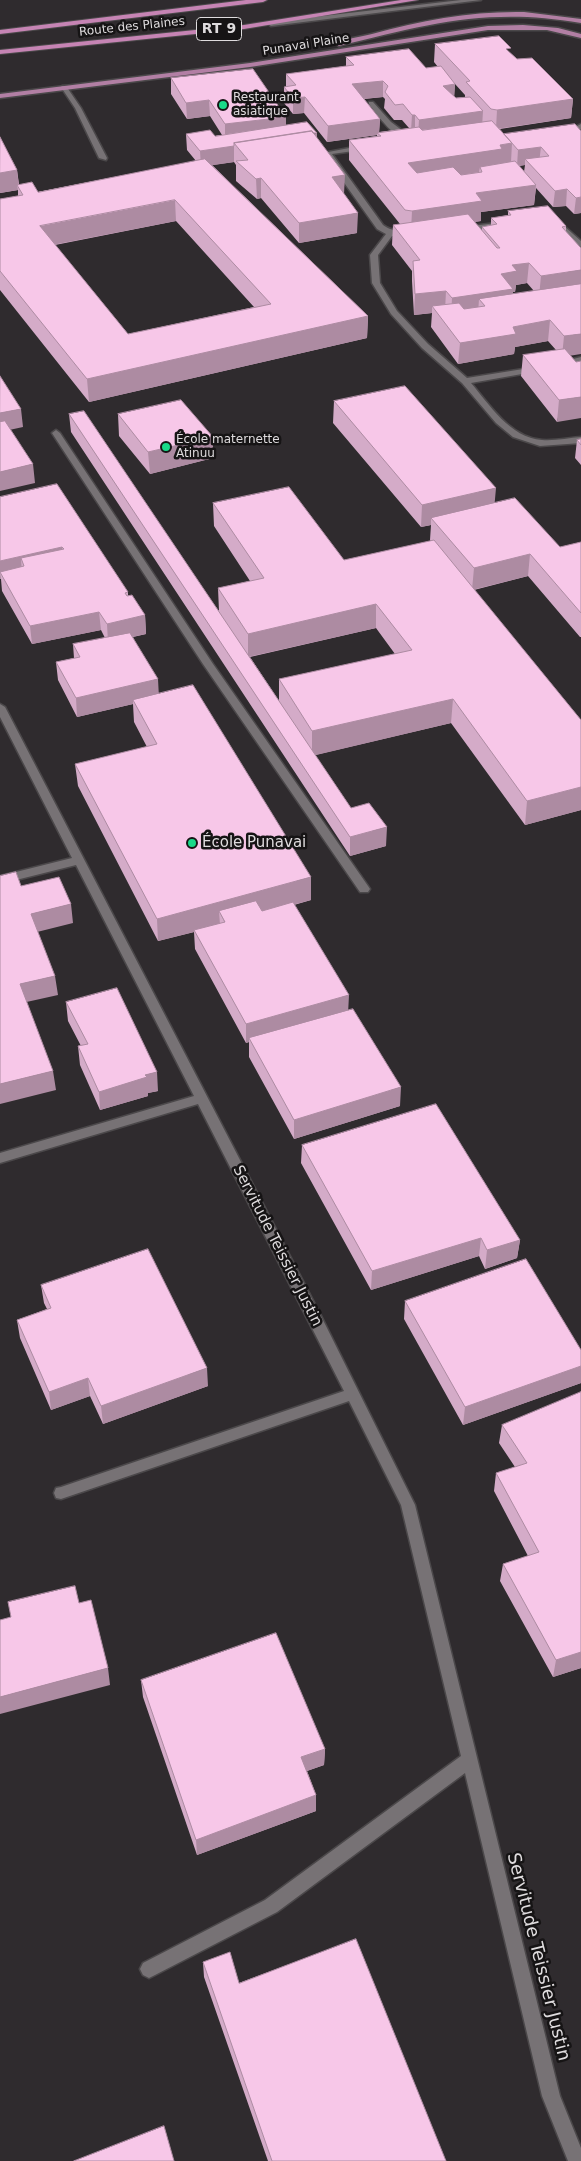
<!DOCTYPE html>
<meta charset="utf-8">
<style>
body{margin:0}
canvas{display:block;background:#2f2b2e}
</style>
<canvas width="581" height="2161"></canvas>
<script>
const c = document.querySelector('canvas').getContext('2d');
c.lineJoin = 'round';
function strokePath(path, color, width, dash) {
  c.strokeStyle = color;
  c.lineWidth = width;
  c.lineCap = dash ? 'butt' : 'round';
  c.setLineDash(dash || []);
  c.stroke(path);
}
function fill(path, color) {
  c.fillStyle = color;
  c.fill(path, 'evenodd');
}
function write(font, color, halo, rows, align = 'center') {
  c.font = font + ' "DejaVu Sans",sans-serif';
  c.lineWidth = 5;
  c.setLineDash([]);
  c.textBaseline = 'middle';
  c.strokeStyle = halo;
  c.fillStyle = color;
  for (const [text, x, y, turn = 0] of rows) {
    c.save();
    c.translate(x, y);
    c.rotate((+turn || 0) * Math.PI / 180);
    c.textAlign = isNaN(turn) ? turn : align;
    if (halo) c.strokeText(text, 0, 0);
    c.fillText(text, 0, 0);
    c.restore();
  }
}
const service = new Path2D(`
 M461 0H481L271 26 268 24 271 22Z
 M56 430 60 433 213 664 368 886 370 889 368 892H360L203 664 52 433Z`);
const minor = new Path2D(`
 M62 86H66L81 108 107 158 106 160 99 158 75 108 61 87Z
 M369 102H373L391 122 411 137V141C396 141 377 115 369 104Z
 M581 124V129C575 133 565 137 558 132L571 129Z
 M365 145 369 147 368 149 332 154 383 225C395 234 403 228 412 234L408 236H392L378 255 380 283 397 311 428 344 467 378 542 366V370L539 371 471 383C489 404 510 438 542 440 555 441 568 438 581 437V443L540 446 513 437 496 423 462 383 422 348 391 314 372 283 370 255 386 234 377 229 323 153Z
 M549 218H555L581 241V247L549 222Z
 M505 222H508V226L463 231 459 229 463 227Z
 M581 357V363L558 367 554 364Z
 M0 704 5 707 323 1320 415 1505 560 2096 581 2148V2161H568L542 2096 465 1773 277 1912 155 1975 149 1978 143 1975 140 1969 143 1963 265 1900 461 1756 401 1505 349 1401 61 1499 56 1498 54 1493 56 1488 61 1487 344 1391 198 1104 0 1163V1153L194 1096 76 865 0 884V876L72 858 0 717Z`);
const primary = new Path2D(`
 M524 12 581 19V23C489 7 427 24 339 46L336 44C345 38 361 37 372 34 423 20 472 11 524 12Z
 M523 25 558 28 581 34V38L547 30H488L250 67 0 98V94L250 63 488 26Z`);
const trunk = new Path2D(`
 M246 0H267L263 2 0 34V30Z
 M401 0H418L244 29 0 54V50L244 25Z`);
const wall = new Path2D(`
 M435 44 510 53 517 59 573 99 571 118 500 129 504 134 581 131V213L574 214 566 206 553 207 536 188 534 205 481 212V221L474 222 482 231V227L491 225V218L508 215V211L566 226V231L571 356 557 422 521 376 523 355 556 350 548 341 515 347 514 354 458 364 431 327 432 313 414 315 412 281V271L392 245 393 225 400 224 349 160V140L377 136V135L327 142 304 113 293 114 284 103V87H286V74L346 66V57L426 68 438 67 434 62ZM455 84 465 95V97L456 98 454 97ZM383 97 385 99 384 108 394 120H402L409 128 379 132 380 119 364 99ZM525 165 524 172 519 166ZM479 172 461 175H460ZM527 283 534 291 513 294V292H515L516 285Z
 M171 78 286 117V125L317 139 344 194 357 233 299 243 261 198 257 199 236 181V165L234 162 212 165 368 316 367 338 89 402 0 290V199L18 196V190L0 193V137L17 170 19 184 38 192 196 161 187 150 186 134 215 136 222 135 210 116 187 119 171 94ZM176 221 254 307 128 334 55 245Z
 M334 401 495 503 560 547 581 542V637H580L528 576 474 590 581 720V810L525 825 451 723 315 755 351 808 386 846 350 856 71 432 69 414 219 611 218 588 250 581 214 526 213 503 344 560 431 541 430 540 431 525 421 527 333 423ZM376 628 395 654 279 679V701L250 657Z
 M118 414 213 437V458L150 474 119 436Z
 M581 439V465L575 458 577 440Z
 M0 497 128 592V595L145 615 146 634 133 637 159 694 311 900 294 905 348 1010 400 1106 294 1139 249 1057V1042L246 1043 195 949 194 932 158 941 78 786 75 764 147 747 134 722 133 704 77 717 58 680 56 662 74 658 73 644 105 638 101 630 32 644 2 591 1 579H0Z
 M66 1002 158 1091 148 1093V1096L100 1110 80 1065 78 1046H81L68 1021Z
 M302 1145 520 1240 517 1258 485 1269 479 1256 371 1290 301 1163Z
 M41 1285 208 1386 103 1424 90 1396 51 1410 20 1338 17 1320 47 1309 44 1303Z
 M405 1301 581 1350V1383L463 1425 404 1319Z
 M581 1392V1668L553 1677 500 1581 503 1564 528 1556 494 1491 496 1473 515 1467 499 1443 502 1425Z
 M141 1680 325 1749 324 1765 307 1771 316 1795V1811L197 1855 143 1697Z
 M203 1962 239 1983 446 2161H268L204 1977Z`);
const shadedWall = new Path2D(`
 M383 81V97L352 100V84Z
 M455 84 454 100 443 86Z
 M305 97 304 113 293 114V98Z
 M573 99 571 118 496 129 497 110Z
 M209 100 210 116 187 119 186 103Z
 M483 111 482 127 418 136 419 120Z
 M412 115H415V131H411Z
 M286 117V133L225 141V124Z
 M380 119 379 134 377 133V135L327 142 328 126Z
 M317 133V149L236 145Z
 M512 143 511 162 480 167 479 172 408 183V163Z
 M234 146V162L201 167 200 151Z
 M541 147 539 163 525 159V165L517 166 518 150Z
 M17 170 19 187 17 185 18 190 0 193V173Z
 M345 175 344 194 332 177Z
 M261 178V198L257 199 256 179Z
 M536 185 534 205 481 212V221L411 231 412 211 476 193Z
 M567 189 566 206 553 207 555 191Z
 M581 197V213L574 214 576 198Z
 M175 200 176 221 42 247 40 226Z
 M358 213 357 233 299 243V223Z
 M529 263 527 283 516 285 515 292H513L512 309 485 306 479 299 478 314 451 318 452 298 501 274 512 265Z
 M581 270V291L539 297 541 276Z
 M446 291 445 311 432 306V313L414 315 415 294Z
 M368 316 367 338 89 402 87 379Z
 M550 320 548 341 515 347 514 354 458 364 460 343 513 327Z
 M581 334V354L562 357 564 336Z
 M581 397V418L557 422 559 400Z
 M21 409 23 427 0 432V413Z
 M213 437V458L150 474 148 452Z
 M33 464 35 483 0 491V472Z
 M496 488 494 510 431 518V525L421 527 422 505Z
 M62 547 64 565 24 566 21 558 22 574 0 572 1 579H0V561Z
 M530 554 528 576 472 590 474 568Z
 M376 604V628L248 657V634Z
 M99 612 101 630 32 644 30 626Z
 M145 615 146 634 108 642 107 624Z
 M158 679 159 698 133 700V704L77 717 76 698Z
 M453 699 451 723 312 756V731Z
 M581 787V810L525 825 527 801Z
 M387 827 386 846 350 856V837Z
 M311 877V900L225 923 219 911 220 925 194 930V932L158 941 157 919Z
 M71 904 73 923 33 933 31 914Z
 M55 976 58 995 22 1003 20 984Z
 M349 995 348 1014 249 1038V1042L246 1043V1024Z
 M53 1071 56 1090 0 1104V1084Z
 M157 1072 158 1091 148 1093V1096L100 1110 99 1092 145 1075Z
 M401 1087 400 1106 294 1139V1120Z
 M481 1238 479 1256 371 1290 372 1271Z
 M520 1240 517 1258 485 1269 487 1250Z
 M581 1366V1383L463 1425 465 1407Z
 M207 1368 208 1386 103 1424 101 1406Z
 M88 1378 90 1396 51 1410 49 1392Z
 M581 1652V1668L553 1677 556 1660Z
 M108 1668 110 1685 0 1714V1697Z
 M325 1749 324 1765 301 1773V1757Z
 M316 1795V1811L197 1855 196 1840Z`);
const building = new Path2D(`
 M499 36 511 48 506 49 517 59 532 58 573 99 497 110 491 109 466 82 470 81 435 44Z
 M409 49 426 68 441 66 455 84 443 86 456 98 470 97 483 111 419 120 415 115H412L403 104 395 105 385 92 388 86 383 81 352 84 380 119 328 126 305 97 293 98 284 87 296 85 286 74 354 65 346 57Z
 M253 69 286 117 225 124 209 100 186 103 171 78Z
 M492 121 512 143 500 145 502 149 408 163 417 173 453 167 461 175 482 172 480 167 515 161 536 185 476 193 482 201 412 211 405 210 349 140 381 136 377 133 419 127 422 130Z
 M307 122 317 133H313L312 131 234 143V146L200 151 186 134 210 130 215 136Z
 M575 124 581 131V197L576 198 567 189 555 191 525 159 549 156 541 147 518 150 504 134Z
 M312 131 345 175 332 177 358 213 299 223 261 178 256 179 236 161 248 160 234 143Z
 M0 137 17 170 0 173Z
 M205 159 368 316 87 379 0 271V199L23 195 17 185 32 182 38 192ZM175 200 271 304 128 334 40 226Z
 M548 206 566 226 562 227 581 248V270L541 276 529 263 512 265 517 271 501 274 513 289 452 298 446 291 415 294 413 261 420 260 393 225 468 214 497 248H500L482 227 497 224 491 218 511 215 508 211Z
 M581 284V334L564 336 550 320 513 327 516 334 460 343 432 306 459 303 464 309 485 306 479 299Z
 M565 349 576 362 581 361V397L559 400 523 355Z
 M0 376 21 409 0 413Z
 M405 386 496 488 422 505 334 401Z
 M181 400 213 437 148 452 118 414Z
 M84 411 351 808 369 803 387 827 350 837 69 414Z
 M5 421 33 464 0 472V422Z
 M581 439V445L577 440Z
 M57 484 128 592 125 593 127 596 132 595 145 615 107 624 99 612 30 626 0 572 24 566 21 558 64 549 62 547 0 561V497Z
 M289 487 344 560 434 540 581 720V787L527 801 453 699 312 731 279 679 412 650 376 604 248 634 218 588 264 578 213 503Z
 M515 498 560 547 581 542V613L530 554 474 568 431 518Z
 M130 633 158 679 76 698 56 662 80 657 73 644Z
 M193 685 311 877 157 919 75 764 157 744 133 700Z
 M16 872 21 886 59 877 71 904 31 914 55 976 20 984 53 1071 0 1084V876Z
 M256 901 262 911 293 902 349 995 246 1024 194 930 225 922 219 911Z
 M117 988 157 1072 145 1075 147 1077 99 1092 78 1046 88 1044 66 1002Z
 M353 1009 401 1087 294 1120 249 1038Z
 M436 1104 520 1240 487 1250 481 1238 372 1271 302 1145Z
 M148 1249 207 1368 101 1406 88 1378 49 1392 17 1320 51 1308 41 1285Z
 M526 1259 581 1350V1366L465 1407 405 1301Z
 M581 1392V1652L556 1660 503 1564 539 1552 496 1473 527 1463 502 1425Z
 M75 1586 79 1603 91 1600 108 1668 0 1697V1620L11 1617 8 1602Z
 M276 1633 325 1749 301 1757 316 1795 196 1840 141 1680Z
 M356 1939 446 2161H272L203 1962 230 1952 239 1983Z
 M164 2126 174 2161H74Z`);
const markers = [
 [223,105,5,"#18d989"],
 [166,447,5,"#18d989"],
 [192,843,5,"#18d989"]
];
const farStreetnames = [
 ["Route des Plaines",132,27,-6],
 ["Punavai Plaine",306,45,-9]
];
const farPoinames = [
 ["Restaurant",233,98],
 ["asiatique",233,112],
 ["École maternette",176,440],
 ["Atinuu",176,454]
];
const shields = [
 [219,29,45]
];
const shieldNames = [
 ["RT 9",219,29]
];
const poiNames = [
 ["École Punavai",202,843]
];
const streetNames = [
 ["Servitude Teissier Justin",277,1246,63]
];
const nearStreetnames = [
 ["Servitude Teissier Justin",538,1957,76]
];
strokePath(service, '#4b484a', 3);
strokePath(minor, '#4b484a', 3);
strokePath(primary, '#4b484a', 3);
strokePath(trunk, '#4b484a', 2);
fill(service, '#777275');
fill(minor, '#777275');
fill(primary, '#b27fa4');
fill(trunk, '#c684b4');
fill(wall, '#d4abc8');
fill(shadedWall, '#ad8ba2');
fill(building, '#f7c7e8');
strokePath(building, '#ad8ba2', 1);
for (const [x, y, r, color] of markers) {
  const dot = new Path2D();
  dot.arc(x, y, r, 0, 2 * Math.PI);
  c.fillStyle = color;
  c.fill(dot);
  strokePath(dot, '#161415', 2);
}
write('12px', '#dfdcde', '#161415', farStreetnames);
write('12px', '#dfdcde', '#161415', farPoinames, 'left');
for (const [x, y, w] of shields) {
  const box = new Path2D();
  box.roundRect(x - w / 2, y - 11.5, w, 23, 4);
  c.fillStyle = '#161415';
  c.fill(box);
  strokePath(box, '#dfdcde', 1);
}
write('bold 14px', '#dfdcde', null, shieldNames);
write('15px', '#dfdcde', '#161415', poiNames, 'left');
write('15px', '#dfdcde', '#161415', streetNames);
write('18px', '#dfdcde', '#161415', nearStreetnames);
</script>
